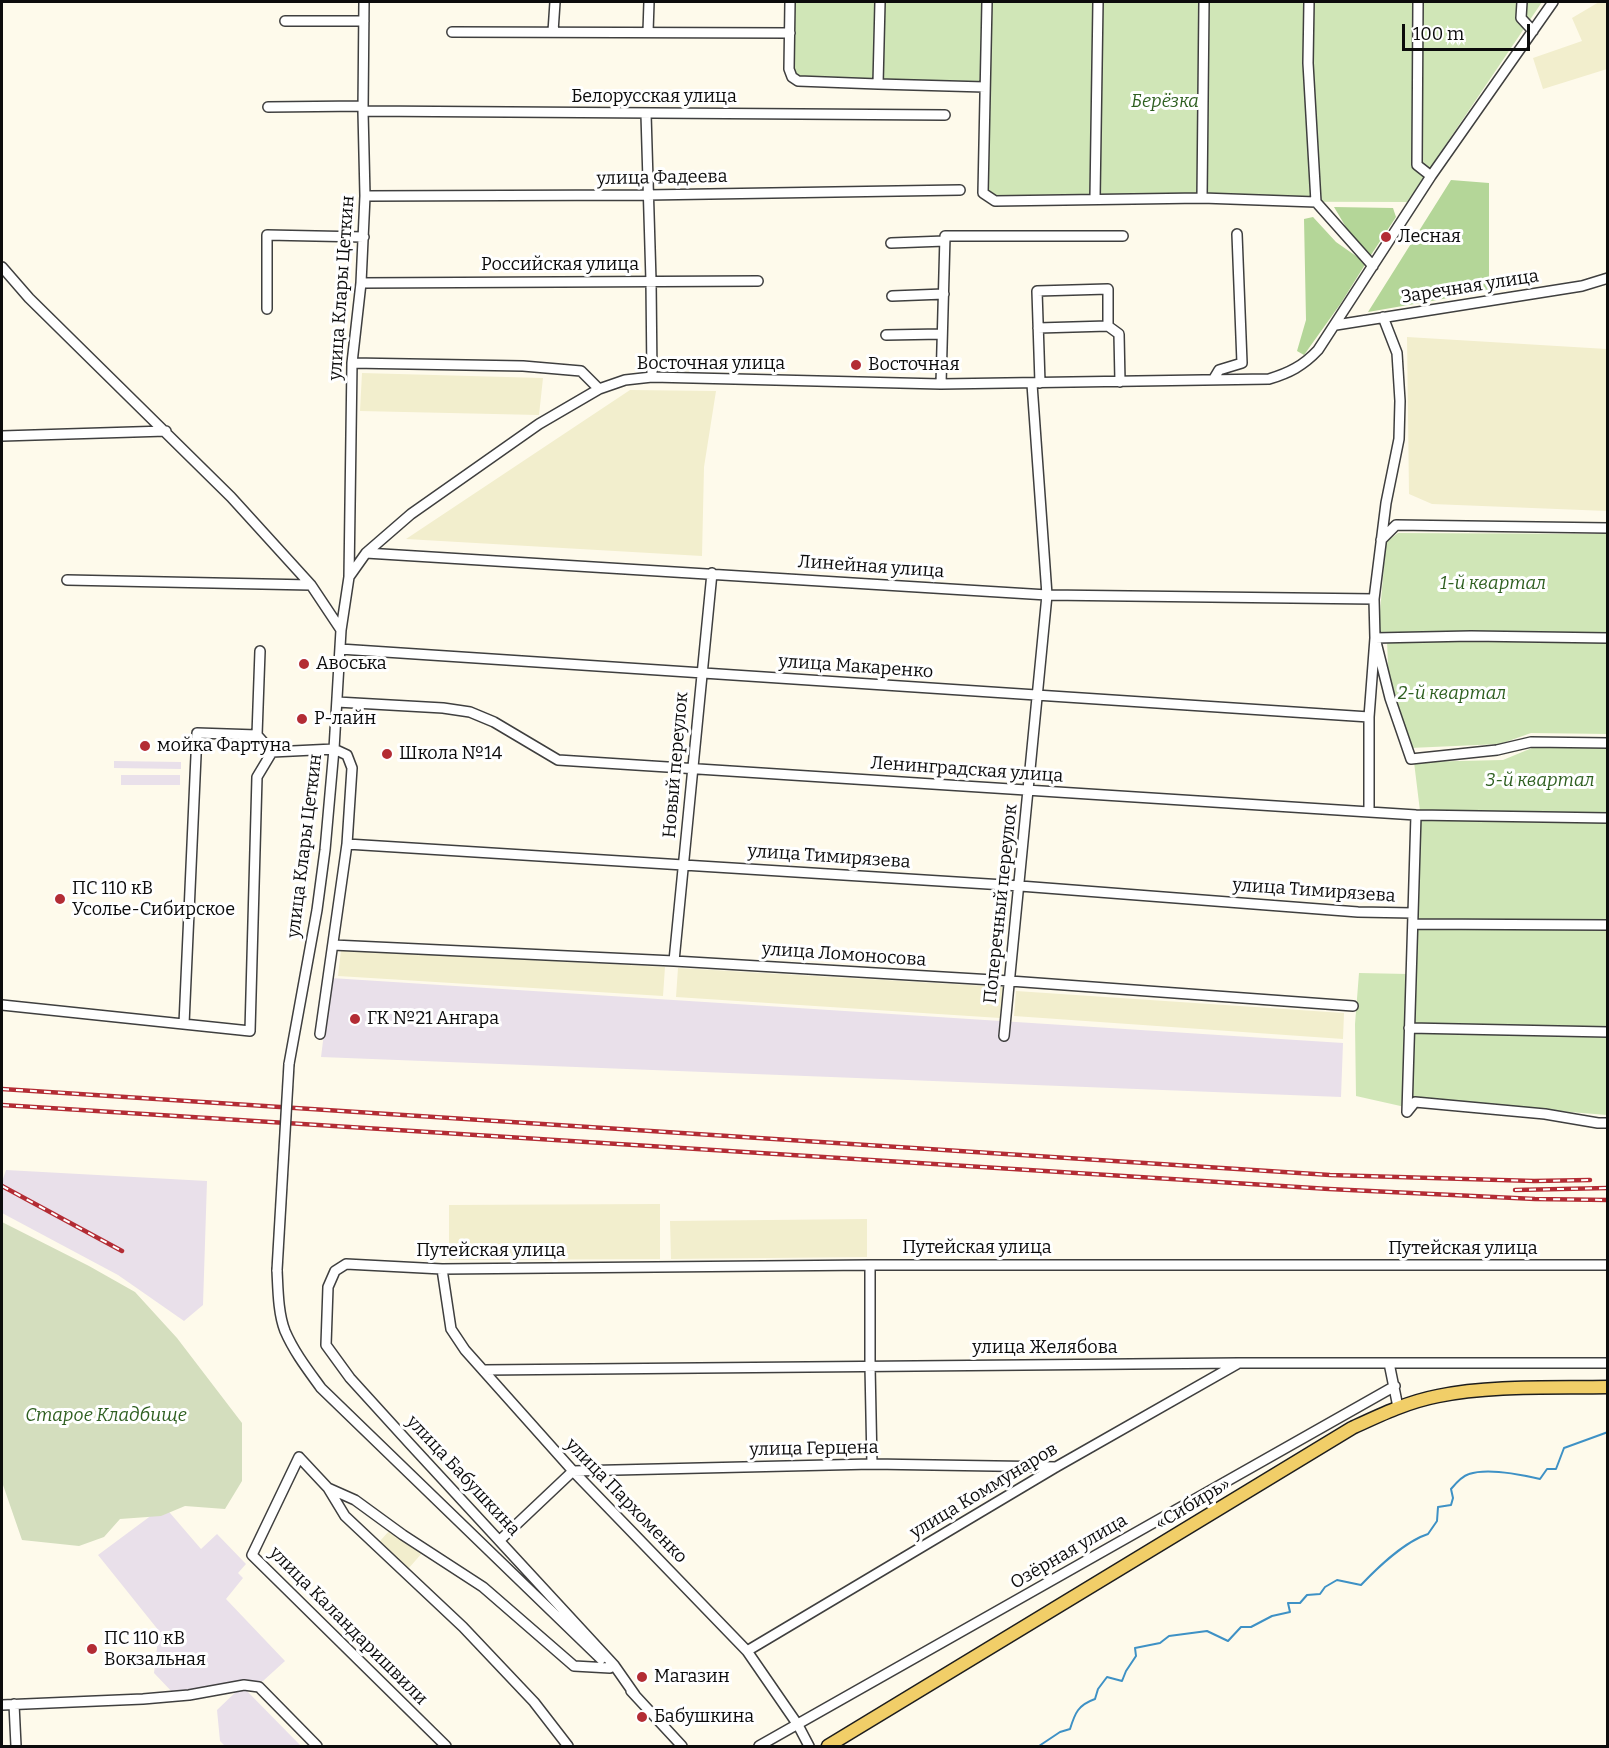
<!DOCTYPE html>
<meta charset="utf-8">
<style>
body{margin:0}
#map{position:relative;width:1609px;height:1748px;overflow:hidden;background:#fefaeb;font-family:Bitter,serif}
canvas{display:block}
.frame{position:absolute;inset:0;border:3px solid #0c0c0c;pointer-events:none}
.scale{position:absolute;left:1402px;top:24px;width:128px;height:27px;box-sizing:border-box;border:3px solid #0c0c0c;border-top:0;padding-left:8px;font-size:18px;line-height:21px;white-space:nowrap;color:#0c0c0c;-webkit-text-stroke:4px #fff;paint-order:stroke}
</style>
<div id="map">
<canvas width="1609" height="1748"></canvas>
<div class="frame"></div>
<div class="scale">100 m</div>
</div>
<script>
const c = document.querySelector('canvas').getContext('2d');
c.lineJoin = 'round';
function fill(path, color) {
  c.fillStyle = color;
  c.fill(path, 'evenodd');
}
function strokePath(path, color, width, dash) {
  c.strokeStyle = color;
  c.lineWidth = width;
  c.lineCap = dash ? 'butt' : 'round';
  c.setLineDash(dash || []);
  c.stroke(path);
}
function write(font, color, halo, rows, align = 'center') {
  c.font = font + ' Bitter,serif';
  c.lineWidth = 6;
  c.setLineDash([]);
  c.textBaseline = 'middle';
  c.strokeStyle = halo;
  c.fillStyle = color;
  for (const [text, x, y, turn = 0] of rows) {
    c.save();
    c.translate(x, y);
    c.rotate((+turn || 0) * Math.PI / 180);
    c.textAlign = isNaN(turn) ? turn : align;
    if (halo) c.strokeText(text, 0, 0);
    c.fillText(text, 0, 0);
    c.restore();
  }
}
const industrial = new Path2D(`
 M114 761 181 762V769L114 768Z
 M121 775H180V785H121Z
 M331 978 1343 1043 1341 1097 321 1057Z
 M6 1170 207 1181 203 1305 184 1321 118 1275 2 1213V1182Z
 M164 1506 201 1549 217 1534 246 1564 238 1573 243 1578 226 1599 285 1661 263 1681 175 1695 154 1673 159 1631 98 1555Z
 M242 1686 301 1746H225L220 1741 217 1710Z`);
const farmland = new Path2D(`
 M1599 2H1607V69L1543 89 1533 58 1582 41 1572 18Z
 M1407 337 1607 349V511L1432 504 1409 494Z
 M362 373 543 378 539 415 360 411Z
 M630 390 716 391 704 467 702 556 406 539Z
 M341 950 665 967 663 996 338 976Z
 M678 968 1004 987 1000 1018 676 997Z
 M1016 991 1344 1013 1343 1039 1014 1016Z
 M660 1204V1259L449 1260V1205Z
 M867 1219V1257L671 1259 670 1221Z
 M389 1531 423 1552 408 1569 380 1541Z`);
const green = new Path2D(`
 M790 2H1542L1407 202 995 201 983 193 984 87 792 77Z
 M1398 533 1607 534V635H1378L1386 542Z
 M1387 641H1607V734L1531 733 1500 744 1410 748 1389 689Z
 M1532 748H1607V815L1420 811 1414 762 1503 760Z
 M1419 817 1607 823V922L1416 921Z
 M1607 929V1030L1414 1026 1415 930Z
 M1359 973 1408 974 1405 1107 1356 1096 1355 1024Z
 M1412 1031 1607 1035V1115L1411 1099Z`);
const forest = new Path2D(`
 M1451 180 1489 183V291L1368 312Z
 M1334 207 1393 208 1396 217 1369 258 1356 244Z
 M1313 217 1336 242 1366 263 1341 303 1304 355 1297 351 1306 320 1304 219Z`);
const cemetery = new Path2D(`
 M2 1222 89 1266 135 1292 177 1338 242 1423V1481L225 1509 185 1506 161 1516 120 1519 104 1537 79 1546 22 1540 2 1482Z`);
const stream = new Path2D(`
 M1039 1746 1060 1732 1070 1729C1075 1713 1078 1705 1095 1699L1098 1689 1107 1677 1122 1681 1126 1671 1136 1656 1135 1648 1160 1643 1169 1636 1207 1631 1228 1641 1241 1627H1251L1272 1616 1290 1612 1288 1603H1300L1307 1595 1320 1594 1325 1587 1337 1580 1361 1585C1378 1567 1406 1541 1428 1534L1437 1521 1438 1507 1451 1505 1453 1498 1451 1489C1456 1483 1462 1476 1469 1474 1487 1468 1523 1475 1540 1479L1547 1469H1556L1564 1448 1608 1432`);
const minor = new Path2D(`
 M790 2 789 69 792 77 798 81 878 84 880 2
 M987 2 983 193 995 201 1202 198 1316 202 1373 266
 M1309 2 1308 63 1316 202
 M1418 2 1417 165 1431 176
 M1522 2 1521 18 1533 31
 M285 21H364
 M452 32 790 33
 M553 32 555 2
 M648 32 649 2
 M878 84 985 87
 M268 107 363 106
 M363 111 945 115
 M646 114 651 281 652 377
 M365 196 647 195 960 190
 M1095 198 1098 2
 M1202 198 1204 2
 M891 243 945 241
 M2 267 29 298 231 497 311 585 341 630
 M361 283 758 281
 M892 296 944 294
 M267 309V235L364 237
 M1336 325 1582 286 1608 278
 M1038 328 1108 326 1119 334 1120 382
 M886 335 942 334
 M352 363 523 366 581 371 599 389
 M1213 380 1219 370 1242 363 1237 234
 M1040 383 1037 291 1108 289V326
 M941 384 945 236H1123
 M2 436 166 431
 M1381 540 1396 525 1608 528
 M366 553 1047 595 1374 599
 M349 577 352 363 361 283 365 196 363 111 364 2
 M67 580 311 585
 M1608 638 1471 636 1375 638 1390 698 1411 759 1497 750 1531 742 1608 743
 M340 649 1369 717
 M337 702 443 708 470 712 494 722 558 760 1416 815 1608 818
 M272 752 334 749 347 755 352 768 347 844 1020 886 1358 912 1413 913
 M1369 811V717L1375 638 1374 599 1386 503 1399 439 1400 401 1397 353 1383 317
 M1413 924 1608 925
 M333 945 674 961 1010 981 1353 1006
 M674 961 712 573
 M2 1005 250 1031 257 777 272 752 257 735 260 651
 M184 1024 197 733 257 735
 M1409 1028 1608 1032
 M320 1034 347 844
 M1004 1036 1047 595 1032 384
 M289 1064 317 910 325 850 334 749 341 630 349 577 366 553 411 514 539 424 599 389 625 380 652 377 941 384 1269 379C1289 373 1303 366 1318 350L1431 176 1553 2
 M1407 1112 1416 815
 M1407 1112 1415 1102 1545 1114 1598 1123H1608
 M870 1265V1366L872 1464
 M442 1269 451 1329 465 1350 573 1471 747 1651 798 1725 809 1746
 M277 1270C278 1289 278 1313 285 1331 294 1352 308 1370 321 1388L601 1659
 M1389 1363 1398 1407
 M484 1370 1239 1363H1608
 M328 1488 355 1500 403 1535 483 1587 574 1666 610 1668
 M500 1540 573 1471 872 1464 1056 1467
 M747 1651 1056 1467 1237 1364
 M631 1691 682 1746
 M635 1695 614 1665 410 1444 350 1378 326 1345 328 1287 335 1271 346 1264 442 1269 870 1265H1608
 M14 1704 16 1746
 M2 1705 143 1699 189 1695 244 1685 259 1687 317 1746
 M446 1746 252 1555 299 1457 328 1488 345 1516 463 1627 534 1702 568 1746
 M759 1746 1395 1386`);
const major = new Path2D(`
 M828 1746 1352 1428C1380 1415 1407 1402 1438 1396 1490 1385 1554 1388 1608 1387`);
const rail = new Path2D(`
 M2 1089 1330 1175 1534 1181 1590 1180
 M2 1105 1329 1189 1535 1199 1608 1200
 M2 1186 122 1251
 M1515 1190 1608 1188`);
const minorBridge = new Path2D(`
 M277 1270 289 1064`);
const markers = [
 [1386,237,6,"#b32c34"],
 [856,365,6,"#b32c34"],
 [304,664,6,"#b32c34"],
 [302,719,6,"#b32c34"],
 [145,746,6,"#b32c34"],
 [387,754,6,"#b32c34"],
 [60,899,6,"#b32c34"],
 [355,1019,6,"#b32c34"],
 [92,1649,6,"#b32c34"],
 [642,1677,6,"#b32c34"],
 [642,1717,6,"#b32c34"]
];
const streetNames = [
 ["Белорусская улица",654,97],
 ["улица Фадеева",662,178,-1],
 ["Российская улица",560,265],
 ["Заречная улица",1470,287,-9],
 ["улица Клары Цеткин",342,288,-86],
 ["Восточная улица",711,364],
 ["Линейная улица",871,567,4],
 ["улица Макаренко",856,667,4],
 ["Новый переулок",676,765,-85],
 ["Ленинградская улица",967,770,4],
 ["улица Клары Цеткин",305,846,-83],
 ["улица Тимирязева",829,857,4],
 ["улица Тимирязева",1314,891,4],
 ["Поперечный переулок",1001,904,-84],
 ["улица Ломоносова",844,955,4],
 ["Путейская улица",977,1248],
 ["Путейская улица",1463,1249],
 ["Путейская улица",491,1251],
 ["улица Желябова",1045,1348],
 ["улица Герцена",814,1449,-1],
 ["улица Бабушкина",463,1476,47],
 ["улица Коммунаров",984,1491,-31],
 ["улица Пархоменко",626,1501,46],
 ["«Сибирь»",1193,1504,-31],
 ["Озёрная улица",1069,1552,-30],
 ["улица Каландаришвили",348,1626,45]
];
const parkNames = [
 ["Берёзка",1165,102],
 ["1-й квартал",1493,584],
 ["2-й квартал",1452,694],
 ["3-й квартал",1540,781],
 ["Старое Кладбище",106,1416]
];
const poiNames = [
 ["Лесная",1398,237],
 ["Восточная",868,365],
 ["Авоська",316,664],
 ["Р-лайн",314,719],
 ["мойка Фартуна",157,746],
 ["Школа №14",399,754],
 ["ПС 110 кВ",72,889],
 ["Усолье-Сибирское",72,910],
 ["ГК №21 Ангара",367,1019],
 ["ПС 110 кВ",104,1639],
 ["Вокзальная",104,1660],
 ["Магазин",654,1677],
 ["Бабушкина",654,1717]
];
fill(industrial, '#e9e0ea');
fill(farmland, '#f2eecd');
fill(green, '#d0e6b7');
fill(forest, '#b4d698');
fill(cemetery, '#d4debe');
strokePath(stream, '#3e91c5', 2);
strokePath(minor, '#3f3f3f', 12);
strokePath(major, '#1d1d1d', 15);
strokePath(minor, '#fff', 9);
strokePath(major, '#f1ce68', 12);
strokePath(rail, '#b32c34', 4.5);
strokePath(rail, '#fff', 2, [7]);
strokePath(minorBridge, '#3f3f3f', 12, []);
strokePath(minorBridge, '#fff', 9);
for (const [x, y, r, color] of markers) {
  const dot = new Path2D();
  dot.arc(x, y, r, 0, 2 * Math.PI);
  c.fillStyle = color;
  c.fill(dot);
  strokePath(dot, '#fff', 2);
}
write('18px', '#0c0c0c', '#fff', streetNames);
write('italic 18px', '#2e5f20', '#fff', parkNames);
write('18px', '#0c0c0c', '#fff', poiNames, 'left');
</script>
